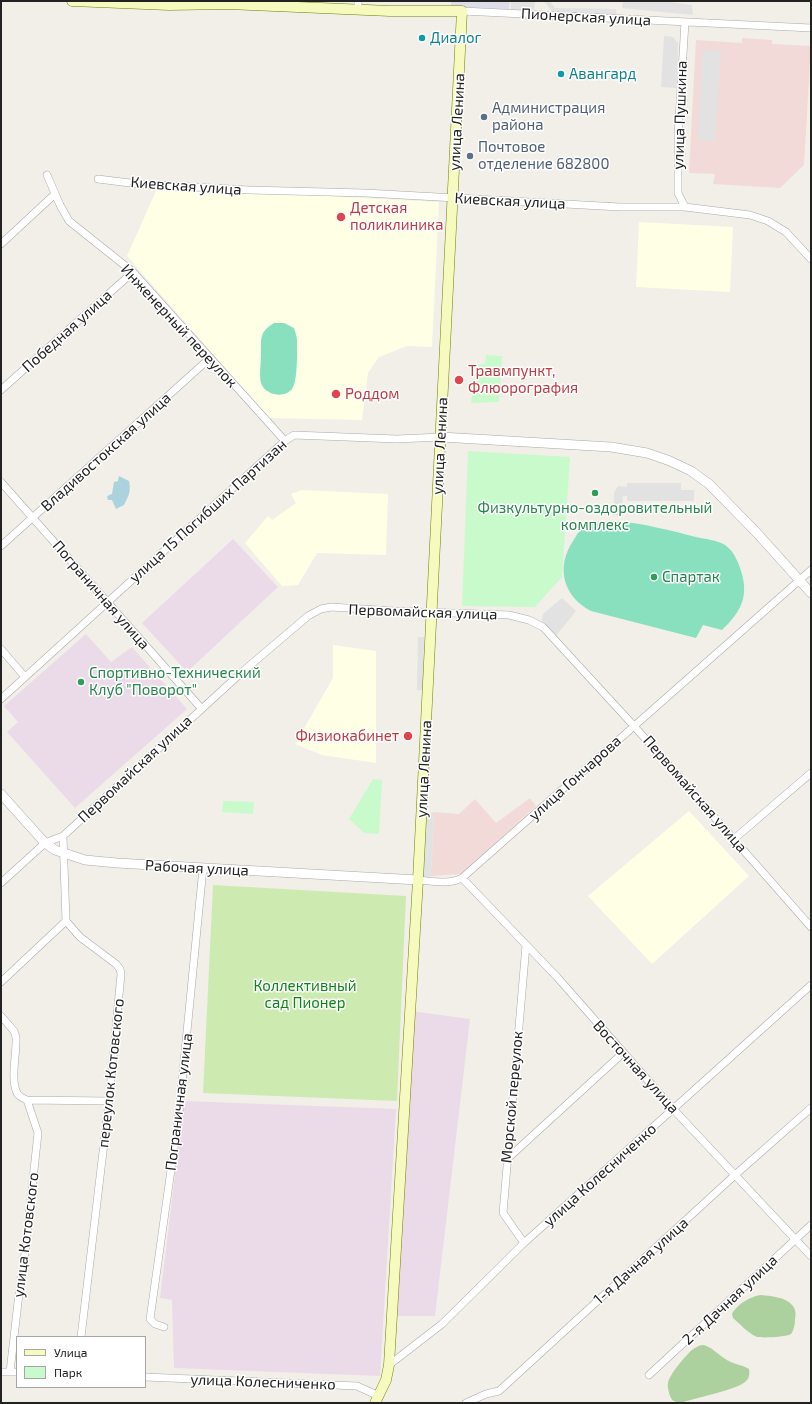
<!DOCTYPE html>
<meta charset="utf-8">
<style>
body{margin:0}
#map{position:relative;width:812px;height:1404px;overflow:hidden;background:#f2efe9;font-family:"Exo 2",sans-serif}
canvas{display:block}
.frame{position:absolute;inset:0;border:2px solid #222;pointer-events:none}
.legend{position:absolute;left:16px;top:1336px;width:130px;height:52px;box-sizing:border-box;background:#fff;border:1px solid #a7a7a7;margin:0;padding:5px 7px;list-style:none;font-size:12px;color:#222}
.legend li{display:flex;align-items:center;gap:8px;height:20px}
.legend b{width:20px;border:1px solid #a7a7a7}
</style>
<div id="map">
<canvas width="812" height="1404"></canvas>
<div class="frame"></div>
<ul class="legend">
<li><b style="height:5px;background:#f7fabf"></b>Улица</li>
<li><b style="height:11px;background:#c8facc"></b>Парк</li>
</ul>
</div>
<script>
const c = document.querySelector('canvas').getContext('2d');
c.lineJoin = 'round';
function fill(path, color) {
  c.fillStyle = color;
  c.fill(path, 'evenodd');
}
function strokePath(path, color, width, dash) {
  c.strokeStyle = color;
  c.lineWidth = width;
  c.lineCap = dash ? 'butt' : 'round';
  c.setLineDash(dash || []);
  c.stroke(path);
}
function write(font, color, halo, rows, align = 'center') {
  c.font = font + ' "Exo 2",sans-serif';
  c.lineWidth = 3;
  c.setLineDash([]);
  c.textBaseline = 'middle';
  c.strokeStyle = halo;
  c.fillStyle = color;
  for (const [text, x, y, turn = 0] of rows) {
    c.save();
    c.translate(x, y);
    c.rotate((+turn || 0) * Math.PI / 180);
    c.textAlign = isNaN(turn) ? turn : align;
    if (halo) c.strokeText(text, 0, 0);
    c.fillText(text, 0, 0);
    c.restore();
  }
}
const commercial = new Path2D(`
 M742 38 772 40V44L811 46 804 165 780 188 713 184 715 174 689 173 696 40 742 43Z
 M530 798 536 806 462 874 431 876 434 812 459 814 475 799 496 823Z`);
const industrial = new Path2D(`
 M233 539 278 587 187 672 142 623Z
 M86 634 111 662 132 647 187 709 75 808 7 732 18 722 4 706Z
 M411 1011 470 1019 435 1316H397Z
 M184 1101 396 1109 380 1376 174 1368 172 1300 160 1298Z`);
const education = new Path2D(`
 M156 191 308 195 439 202 432 347 407 346 379 357 368 373 362 420 269 418 127 256Z
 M639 222 733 227 730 292 636 287Z
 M302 490 388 494 386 555 317 553 298 585 282 586 245 543 268 516 272 520 296 503 291 494Z
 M333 645 376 651V763L322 755 295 744 333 678Z
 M689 811 749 876 652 964 588 896Z`);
const grass = new Path2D(`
 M213 885 406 896 397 1101 203 1093Z`);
const forest = new Path2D(`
 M761 1295C770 1296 786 1297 792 1305 796 1309 796 1315 795 1319 795 1324 794 1330 791 1334 787 1337 763 1338 757 1337 749 1334 740 1324 733 1318L732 1314C736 1305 751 1296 761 1295Z
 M704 1345C714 1348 721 1358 731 1362 737 1365 743 1365 749 1369 750 1374 749 1379 745 1382 738 1389 692 1399 680 1403 675 1402 672 1401 670 1396 669 1392 667 1387 668 1383 669 1375 686 1355 692 1350 696 1347 699 1345 704 1345Z`);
const park = new Path2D(`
 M486 355 502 356 499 402 471 403 476 364H485Z
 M468 451 570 457 562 577 535 607 462 606Z
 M373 779 382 780 379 834 364 833 349 819Z
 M223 801 254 802 253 814 222 812Z`);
const pitch = new Path2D(`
 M274 323H284L294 328C295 332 297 336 297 340 297 351 298 381 292 389 284 399 265 395 261 383 259 377 261 361 261 355 261 339 259 332 274 323Z
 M614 521C642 523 669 530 696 537 705 539 717 540 725 545 733 551 735 556 739 565 750 594 743 610 722 630L703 625 696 638 591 611C564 597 555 568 573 541 575 538 578 532 582 529 591 522 603 521 614 521Z`);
const parking = new Path2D(`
 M511 1H535L534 13 511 11Z
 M544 1H550L555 8 616 9 617 16 553 13Z
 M623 1H662L692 5 693 15 622 8Z
 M664 36 673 37 678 43 677 88 661 87Z
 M703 50H721L715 141 698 140Z
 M627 483H681V490H694V501H627V496H623L621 516 613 515 614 493 618 486 627 487Z
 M562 598 576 611 555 637 541 625 543 614Z
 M418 637H424L423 690H417Z
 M434 812 431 876 422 879 425 815Z`);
const plaza = new Path2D(`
 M451 1H510L509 9 451 8Z`);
const water = new Path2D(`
 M119 476 129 481C131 492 129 495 124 505L116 509 112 500H108L107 497 109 495 112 494 114 482 118 481Z`);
const minor = new Path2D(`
 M358 9V1
 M462 11 811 28
 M47 175 60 205 69 221 133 272 285 441
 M98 179 138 184 249 190 365 193 620 207H685L750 215 768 221 786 232 811 259
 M685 207 678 193V136L685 22
 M1 244 55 194
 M1 390 133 272
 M1 482 201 708
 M1 546 210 358
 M1 649 25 677
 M1 699 285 441 294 435 397 439 441 437
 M63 836 66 921
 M734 839 811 773
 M462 878 557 977 674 1110 811 1256
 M418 880C432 881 449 885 462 878L811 570
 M1 883 45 843 63 836 241 673 308 616 321 609 331 607 394 611 509 615 529 620 543 627 634 726 811 927
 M66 921 80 937 116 964 120 969 121 974 109 1101 81 1337
 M1 982 66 921
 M1 1016 14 1031 16 1037C17 1053 10 1078 17 1093 19 1097 23 1098 27 1100L109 1101
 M506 1160 623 1053
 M524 1243 503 1213 526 945
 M164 1327 155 1324 150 1319 179 1113 203 868
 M389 1365 442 1324 524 1243 811 985
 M1 1372H17
 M10 1372 18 1302 25 1253 38 1133 27 1100
 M649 1375 811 1225
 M145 1377 357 1386 379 1396
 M466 1403 486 1394 499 1391 735 1175 811 1108`);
const tertiary = new Path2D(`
 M441 437 611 447 647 453 670 461 691 471 709 484 757 533 811 593
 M1 794 45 843 55 850 85 860 117 863 418 880`);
const secondary = new Path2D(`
 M72 1 169 5 228 4 390 11H462L418 880 389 1365 386 1380 375 1403`);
const markers = [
 [422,38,4,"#0f9aa8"],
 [561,74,4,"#0f9aa8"],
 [484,117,4,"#5c6f8a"],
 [470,156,4,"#5c6f8a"],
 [341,217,5,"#e0444e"],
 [459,380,5,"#e0444e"],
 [336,394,5,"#e0444e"],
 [595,493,4,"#2e9e5b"],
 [654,577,4,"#2e9e5b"],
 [81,682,4,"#2e9e5b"],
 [408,736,5,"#e0444e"]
];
const streetNames = [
 ["Пионерская улица",586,17,3],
 ["улица Пушкина",680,115,-88],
 ["улица Ленина",457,122,-87],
 ["Киевская улица",186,186,4],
 ["Киевская улица",510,201,3],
 ["Инженерный переулок",179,326,47],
 ["Победная улица",67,331,-42],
 ["улица Ленина",440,446,-87],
 ["Владивостокская улица",106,452,-42],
 ["улица 15 Погибших Партизан",208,511,-42],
 ["Пограничная улица",101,595,49],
 ["Первомайская улица",423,612,2],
 ["Первомайская улица",135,769,-43],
 ["улица Ленина",424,769,-87],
 ["улица Гончарова",575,778,-42],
 ["Первомайская улица",695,794,49],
 ["Рабочая улица",197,868,3],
 ["Восточная улица",636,1067,48],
 ["переулок Котовского",111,1073,-84],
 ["Морской переулок",512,1097,-85],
 ["Пограничная улица",179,1102,-83],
 ["улица Колесниченко",600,1175,-42],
 ["улица Котовского",26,1235,-83],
 ["1-я Дачная улица",641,1261,-42],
 ["2-я Дачная улица",730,1300,-43],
 ["улица Колесниченко",263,1382,2]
];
const cultureNames = [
 ["Диалог",430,38],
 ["Авангард",569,74]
];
const serviceNames = [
 ["Администрация",492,108],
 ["района",492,125],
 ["Почтовое",478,147],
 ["отделение 682800",478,164]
];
const healthNames = [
 ["Детская",350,208],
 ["поликлиника",350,225],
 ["Травмпункт,",468,371],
 ["Флюорография",468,388],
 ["Роддом",345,394],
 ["Физиокабинет",399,736,"right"]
];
const leisureNames = [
 ["Физкультурно-оздоровительный",595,508,"center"],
 ["комплекс",595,525,"center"],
 ["Спартак",662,577],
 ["Спортивно-Технический",89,673],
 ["Клуб \"Поворот\"",89,690]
];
const parkNames = [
 ["Коллективный",305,986],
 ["сад Пионер",305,1003]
];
fill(commercial, '#f2dad9');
fill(industrial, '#ebdbe8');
fill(education, '#ffffe5');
fill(grass, '#cdebb0');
fill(forest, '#add19e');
fill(park, '#c8facc');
fill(pitch, '#88e0be');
fill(parking, '#e2e2e2');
fill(plaza, '#dddde8');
fill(water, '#aad3df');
strokePath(minor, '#a9a9a9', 8);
strokePath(tertiary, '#a9a9a9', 10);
strokePath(secondary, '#707d05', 11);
strokePath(minor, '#fff', 7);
strokePath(tertiary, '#fff', 9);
strokePath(secondary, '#f7fabf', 10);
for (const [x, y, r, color] of markers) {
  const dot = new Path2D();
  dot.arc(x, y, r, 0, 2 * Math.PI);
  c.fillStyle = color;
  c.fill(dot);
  strokePath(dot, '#fff', 1.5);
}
write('15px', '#222', '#fff', streetNames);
write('15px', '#0d838f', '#fff', cultureNames, 'left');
write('15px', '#4e5e75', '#fff', serviceNames, 'left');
write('15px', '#be3a42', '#fff', healthNames, 'left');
write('15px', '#27864d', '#fff', leisureNames, 'left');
write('15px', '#0c8416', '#fff', parkNames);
</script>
